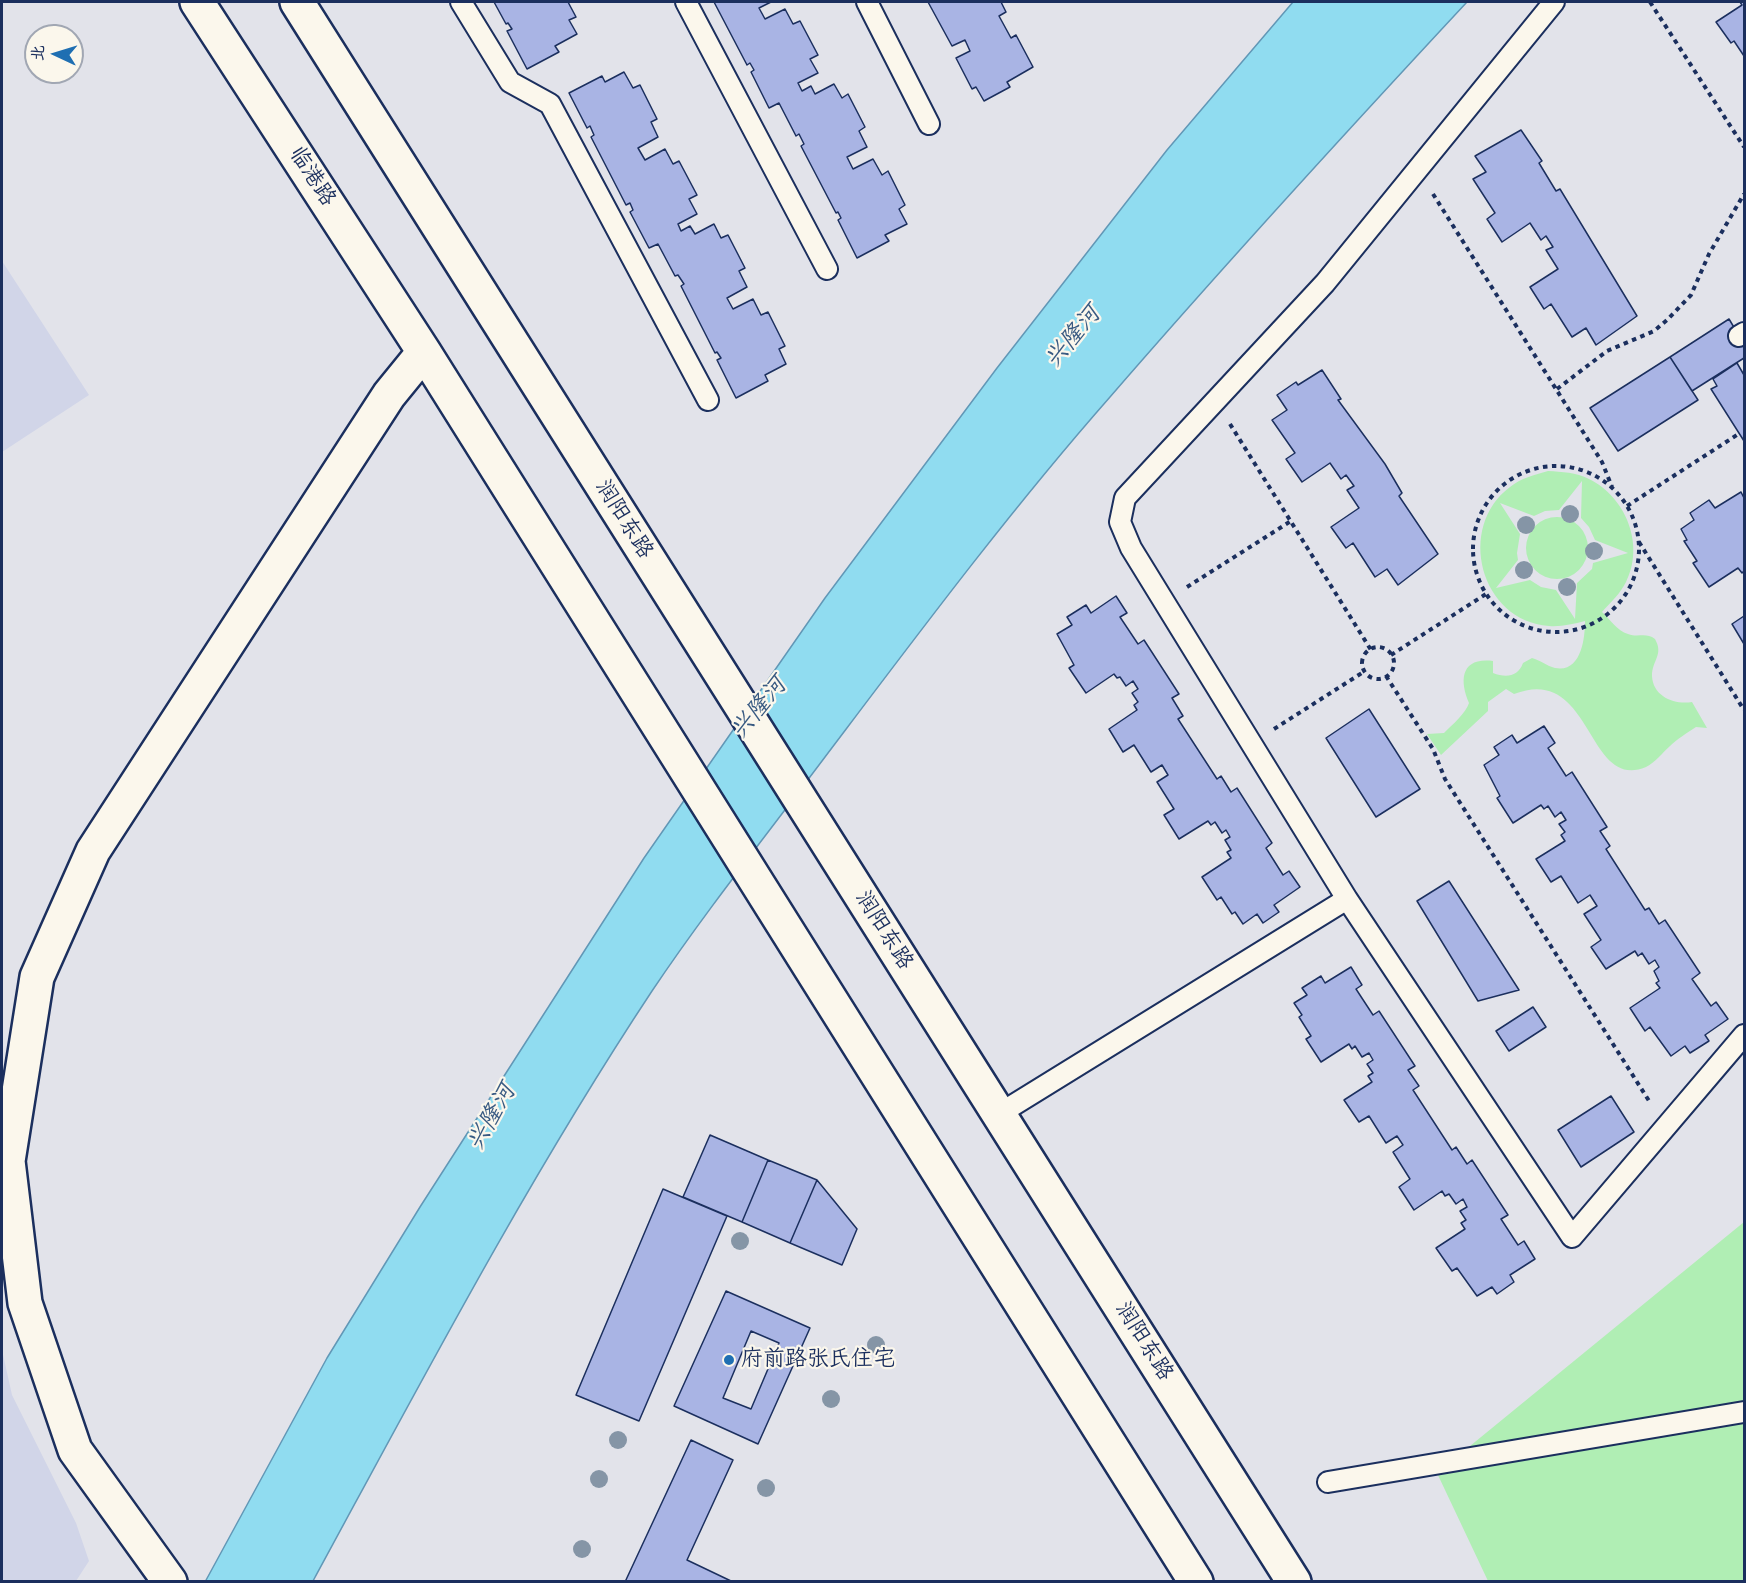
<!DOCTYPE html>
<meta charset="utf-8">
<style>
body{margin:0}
#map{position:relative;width:1746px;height:1583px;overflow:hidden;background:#e2e3ea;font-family:"Architects Daughter","LXGW WenKai TC",sans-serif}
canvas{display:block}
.frame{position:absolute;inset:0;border:3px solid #1b2f5e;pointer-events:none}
.north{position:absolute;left:24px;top:24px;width:60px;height:60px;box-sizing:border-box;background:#fbf7ec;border:2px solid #a1a7b3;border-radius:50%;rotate:274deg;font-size:16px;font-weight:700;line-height:24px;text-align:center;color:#1b2f5e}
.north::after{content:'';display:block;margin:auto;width:21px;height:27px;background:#1f6fb2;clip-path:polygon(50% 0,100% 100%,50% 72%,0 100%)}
</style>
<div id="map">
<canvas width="1746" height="1583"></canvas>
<div class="frame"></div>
<div class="north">北</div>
</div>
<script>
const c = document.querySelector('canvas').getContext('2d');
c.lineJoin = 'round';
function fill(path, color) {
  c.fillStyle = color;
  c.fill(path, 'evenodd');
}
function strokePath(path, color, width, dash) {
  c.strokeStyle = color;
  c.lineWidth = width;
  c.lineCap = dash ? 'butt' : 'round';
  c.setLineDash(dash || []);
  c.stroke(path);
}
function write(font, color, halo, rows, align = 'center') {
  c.font = font + ' "Architects Daughter","LXGW WenKai TC",sans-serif';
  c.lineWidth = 4.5;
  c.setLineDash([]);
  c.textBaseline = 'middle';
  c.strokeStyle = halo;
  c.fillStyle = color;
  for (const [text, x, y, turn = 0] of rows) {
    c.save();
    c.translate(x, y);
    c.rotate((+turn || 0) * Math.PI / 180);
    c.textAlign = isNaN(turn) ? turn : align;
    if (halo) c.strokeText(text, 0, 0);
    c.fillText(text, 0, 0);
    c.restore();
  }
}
const built = new Path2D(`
 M2 261 89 395 2 452Z
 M2 1350 12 1395 76 1523 89 1561 76 1581H2Z`);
const green = new Path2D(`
 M1548 471C1562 472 1576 472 1589 479 1626 497 1645 545 1626 582 1620 594 1611 602 1602 612 1610 619 1617 631 1628 634 1638 638 1646 632 1655 639 1664 655 1652 660 1652 676 1653 697 1675 705 1692 702L1707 728 1696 727C1687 733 1677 739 1670 746 1662 753 1656 762 1646 767 1586 792 1593 663 1514 694L1506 689 1488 702V711L1441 755 1427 734 1444 733C1452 725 1466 713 1469 703 1459 680 1461 657 1493 661V673C1506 678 1518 677 1523 663L1532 658C1540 660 1547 666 1555 668 1581 673 1585 639 1585 621 1573 624 1561 627 1549 626 1480 621 1456 527 1510 487 1521 478 1534 475 1548 471ZM1582 481 1581 518 1589 527 1595 540 1628 553 1593 563 1592 569 1577 583 1575 619 1556 590 1541 587 1530 580 1496 588 1518 560 1517 553 1520 534 1500 503 1534 516 1545 511 1559 510Z
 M1526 548a31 31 0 1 1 62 0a31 31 0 1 1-62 0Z
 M1744 1222V1581H1488L1437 1473Z`);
const water = new Path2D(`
 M1293 2H1467C1346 132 1226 263 1110 397 1008 513 915 638 822 761 765 837 705 912 652 991 527 1180 421 1382 313 1581L205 1582 327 1358 420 1207 644 858 825 598 997 368 1167 150Z`);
const building = new Path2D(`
 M494 2H568L576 17 569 20 577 34 555 46 559 52 527 69 507 31 512 29 508 23 506 24Z
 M714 2H771L759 8 765 19 785 9 793 24 800 21 818 55 810 59 818 73 798 83 802 91 811 86 815 94 834 84 842 98 848 94 865 127 859 131 867 147 847 157 853 169 873 159 882 175 888 171 905 205 899 209 907 224 885 235 889 241 857 258 838 220 841 218 838 212 836 213 801 146 804 144 799 134 796 136 779 103 769 108 751 72 754 70 750 63 747 65Z
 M928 2H1001L1006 12 999 16 1011 38 1016 35 1033 67 1007 82 1010 87 984 101 976 87 972 89 956 58 970 51 965 40 952 46Z
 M1740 2H1744V56L1734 41 1731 43 1716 22 1742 5Z
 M624 72 633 88 640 85 657 119 651 122 658 137 638 148 645 160 665 149 673 164 679 161 697 195 689 199 697 214 678 224 681 231 690 226 695 234 714 224 721 238 728 235 745 268 739 271 747 287 727 298 733 309 753 299 761 315 768 312 785 346 779 349 786 364 765 375 768 381 736 398 717 360 721 358 717 352 715 353 681 286 684 284 678 275 675 276 658 244 649 248 630 212 633 210 630 203 626 205 591 137 594 135 590 126 587 128 569 93 602 76 605 82Z
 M1521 130 1542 161 1539 163 1556 191 1560 189 1637 316 1596 345 1586 328 1572 337 1551 304 1544 309 1530 287 1558 269 1546 250 1553 247 1546 236 1541 240 1530 223 1502 242 1487 219 1495 213 1473 179 1486 172 1475 156Z
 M1729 319 1744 344V358L1692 391 1670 357Z
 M1670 357 1698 400 1618 451 1590 408Z
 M1737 363 1744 375V441L1711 389 1717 386 1713 379Z
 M1322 370 1341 399 1338 400 1385 464 1402 493 1399 496 1438 554 1398 585 1387 569 1375 577 1353 543 1346 548 1331 527 1359 508 1347 490 1354 486 1346 475 1341 479 1330 463 1302 482 1286 459 1295 453 1272 420 1287 410 1277 395 1296 382 1298 385Z
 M1741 492 1744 498V571L1742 573 1738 568 1709 587 1693 563 1697 561 1684 541 1687 540 1681 529 1694 520 1690 513 1709 500 1715 508Z
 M1116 596 1127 613 1120 617 1138 644 1144 640 1179 694 1172 698 1183 716 1178 719 1217 779 1221 776 1231 792 1237 788 1272 843 1266 848 1283 875 1289 871 1300 887 1274 905 1279 912 1263 923 1257 914 1243 924 1235 912 1232 914 1221 897 1217 900 1202 877 1231 858 1227 852 1231 850 1225 840 1230 837 1226 830 1222 833 1215 822 1211 825 1208 821 1179 839 1164 815 1174 809 1157 782 1168 775 1162 765 1151 772 1134 745 1123 752 1109 729 1137 710 1134 705 1138 702 1132 693 1138 689 1133 681 1126 686 1120 677 1117 678 1114 674 1086 693 1069 668 1074 665 1057 634 1072 625 1067 617 1086 605 1091 613Z
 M1744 616V644L1732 624Z
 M1369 709 1420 789 1376 817 1326 738Z
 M1544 726 1555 743 1548 748 1566 776 1572 772 1607 827 1600 831 1610 846 1606 849 1645 910 1649 908 1659 924 1665 920 1700 973 1692 979 1711 1006 1716 1002 1728 1019 1705 1035 1709 1041 1690 1053 1685 1046 1671 1056 1650 1027 1645 1031 1630 1008 1660 988 1656 983 1659 981 1654 971 1659 967 1655 960 1649 964 1642 953 1638 956 1635 951 1606 969 1591 947 1601 940 1584 914 1597 906 1590 895 1578 903 1561 876 1551 882 1536 859 1565 841 1561 835 1565 832 1559 824 1566 820 1561 812 1555 817 1548 806 1544 809 1541 805 1513 823 1497 798 1500 796 1484 765 1499 755 1494 747 1512 735 1517 743Z
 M1449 881 1519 990 1478 1001 1417 901Z
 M1351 967 1362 985 1356 989 1373 1015 1379 1011 1415 1066 1408 1070 1419 1086 1413 1090 1452 1150 1456 1147 1467 1164 1472 1160 1508 1215 1501 1219 1518 1245 1524 1241 1535 1259 1510 1275 1514 1282 1497 1294 1492 1287 1477 1296 1457 1268 1452 1271 1436 1248 1465 1229 1461 1223 1466 1220 1460 1211 1467 1207 1463 1199 1456 1204 1449 1194 1445 1196 1442 1191 1414 1210 1399 1187 1410 1179 1393 1152 1403 1145 1397 1136 1386 1143 1369 1116 1359 1122 1344 1100 1372 1082 1368 1076 1373 1073 1367 1064 1373 1060 1369 1053 1362 1057 1355 1046 1352 1049 1349 1044 1321 1062 1306 1039 1311 1036 1299 1017 1302 1015 1294 1003 1307 995 1302 988 1321 976 1325 983Z
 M1533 1007 1546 1027 1509 1051 1496 1031Z
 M1611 1096 1634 1132 1581 1167 1558 1130Z
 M710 1135 768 1160 742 1222 683 1197Z
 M768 1160 817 1180 790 1243 742 1222Z
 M817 1180 857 1229 842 1265 790 1243Z
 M663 1189 727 1216 639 1421 576 1395Z
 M726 1291 810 1328 758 1444 674 1406ZM751 1331 779 1343 751 1409 723 1398Z
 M691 1440 733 1460 687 1560 731 1581 625 1582Z`);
const path = new Path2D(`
 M1650 2 1744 147
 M1433 194 1602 462 1612 487
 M1557 389 1607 351 1654 331 1667 320 1691 295 1709 254 1744 194
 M1230 424 1371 650
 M1473 549a83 83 0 1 1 166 0a83 83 0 1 1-166 0Z
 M1627 506 1740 433
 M1639 542 1744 710
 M1187 587 1291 521
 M1362 663a16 16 0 1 1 32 0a16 16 0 1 1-32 0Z
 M1391 655 1486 594
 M1386 676 1433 749 1445 779 1651 1104
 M1274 729 1365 671`);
const lane = new Path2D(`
 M461 2 510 82 550 104 708 400
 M686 2 827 269
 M867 2 929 124
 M1739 336 1744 333
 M1347 899 1572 1237 1744 1035
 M999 1114 1347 899 1131 548 1120 522 1125 498 1325 283 1554 2
 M1328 1482 1744 1412`);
const secondary = new Path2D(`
 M197 2 424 352 1196 1582
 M297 2 1294 1582
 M170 1582 75 1450 25 1303 8 1161 37 977 93 851 389 395 424 352`);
const trees = [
 [1570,514],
 [1526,525],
 [1594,551],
 [1524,570],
 [1567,587],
 [740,1241],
 [876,1345],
 [831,1399],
 [618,1440],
 [599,1479],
 [766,1488],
 [582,1549]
];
const markers = [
 [729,1360,6,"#1f6fb2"]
];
const streetNames = [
 ["临港路",311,177,57],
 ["润阳东路",623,520,58],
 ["润阳东路",883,931,58],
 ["润阳东路",1143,1342,58]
];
const poiNames = [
 ["府前路张氏住宅",741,1360]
];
const waterNames = [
 ["兴隆河",1074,338,-50],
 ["兴隆河",760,709,-50],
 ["兴隆河",493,1118,-60]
];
fill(built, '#d1d5e8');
fill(green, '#b0eeb4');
fill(water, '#90dcf0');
strokePath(water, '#6197b6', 1.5);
fill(building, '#a9b4e4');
strokePath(building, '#1b2f5e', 1.5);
strokePath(lane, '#1b2f5e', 24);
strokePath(secondary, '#1b2f5e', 38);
strokePath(path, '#1b2f5e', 4, [4.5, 4.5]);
strokePath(lane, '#fbf7ec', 20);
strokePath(secondary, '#fbf7ec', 33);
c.fillStyle = '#8595a6';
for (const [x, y] of trees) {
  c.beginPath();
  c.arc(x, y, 9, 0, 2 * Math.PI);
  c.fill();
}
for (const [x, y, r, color] of markers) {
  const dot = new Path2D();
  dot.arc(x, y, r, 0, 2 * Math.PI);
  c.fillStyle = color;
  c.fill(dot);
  strokePath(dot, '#fbf7ec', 2);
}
write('22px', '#1b2f5e', '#fbf7ec', streetNames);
write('22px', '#1b2f5e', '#fbf7ec', poiNames, 'left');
write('italic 24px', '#385a82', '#fbf7ec', waterNames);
</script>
